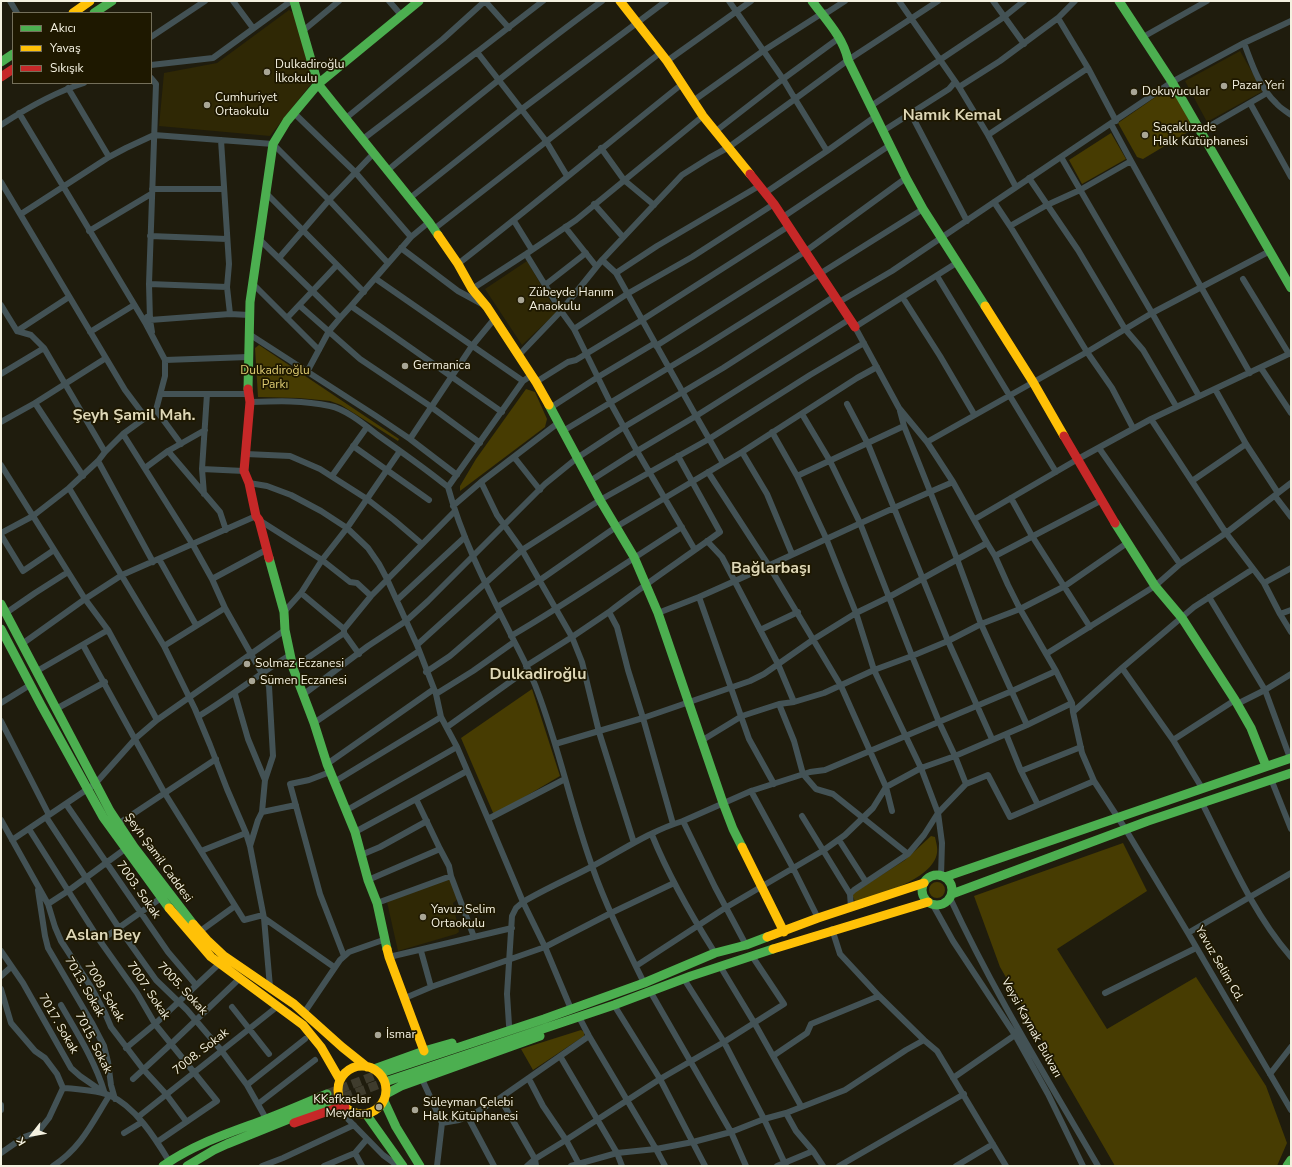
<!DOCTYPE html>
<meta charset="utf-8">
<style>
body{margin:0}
#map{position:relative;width:1292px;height:1167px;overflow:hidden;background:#1f1c0d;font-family:"Nunito Sans",sans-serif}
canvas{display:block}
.frame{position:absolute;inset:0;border:2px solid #f4f1e0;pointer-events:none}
.legend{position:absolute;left:12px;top:12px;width:140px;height:72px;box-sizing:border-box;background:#1e1800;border:1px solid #746f5a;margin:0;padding:5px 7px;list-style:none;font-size:12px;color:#f4f1e0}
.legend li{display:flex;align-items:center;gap:8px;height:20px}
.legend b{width:20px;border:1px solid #746f5a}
.north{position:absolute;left:12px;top:1115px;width:40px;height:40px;-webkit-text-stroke:3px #1e1800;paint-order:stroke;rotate:239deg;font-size:11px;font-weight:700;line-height:16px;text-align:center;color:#f4f1e0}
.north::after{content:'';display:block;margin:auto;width:14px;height:18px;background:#f4f1e0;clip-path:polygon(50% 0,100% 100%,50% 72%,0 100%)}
</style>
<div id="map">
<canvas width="1292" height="1167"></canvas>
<div class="frame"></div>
<ul class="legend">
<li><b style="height:5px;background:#4caf50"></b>Akıcı</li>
<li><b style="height:5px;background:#ffc107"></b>Yavaş</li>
<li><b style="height:5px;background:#c62828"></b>Sıkışık</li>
</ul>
<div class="north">K</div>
</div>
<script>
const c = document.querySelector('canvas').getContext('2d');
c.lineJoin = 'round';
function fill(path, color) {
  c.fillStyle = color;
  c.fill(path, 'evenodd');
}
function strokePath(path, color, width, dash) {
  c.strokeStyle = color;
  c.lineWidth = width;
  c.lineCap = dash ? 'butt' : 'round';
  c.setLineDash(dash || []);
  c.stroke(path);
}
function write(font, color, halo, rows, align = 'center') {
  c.font = font + ' "Nunito Sans",sans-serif';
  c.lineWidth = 3.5;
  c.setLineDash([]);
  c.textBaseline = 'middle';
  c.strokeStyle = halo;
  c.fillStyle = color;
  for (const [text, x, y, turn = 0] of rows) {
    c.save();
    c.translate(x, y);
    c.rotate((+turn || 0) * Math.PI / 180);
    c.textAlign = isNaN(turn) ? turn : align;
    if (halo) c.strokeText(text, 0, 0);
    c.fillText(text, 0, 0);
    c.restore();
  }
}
const built = new Path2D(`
 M289 10 294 13 314 80 270 136 159 126 164 73 217 63Z
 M1240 51 1263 91 1207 122 1185 81Z
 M527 261 557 312 522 345 485 289Z
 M450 877 458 899 453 903 459 932 456 934 398 951 387 902Z`);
const green = new Path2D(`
 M1171 90 1176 93 1193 129 1143 159 1137 157 1118 123 1157 96Z
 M1111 133 1126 159 1082 184 1069 160Z
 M259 345 399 439 398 441 341 405 330 401 299 398 258 397 255 348Z
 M526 389 535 392 547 419 545 427 460 491V486L476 459Z
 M532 689 560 776 494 815 461 738Z
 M931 836 935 837C936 842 938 848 937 853 933 880 877 895 855 902L852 894 905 860Z
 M1123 843 1147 891 1057 949 1107 1029 1196 977 1266 1086 1287 1143 1277 1166H1115L1000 967 974 896Z
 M929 890a8 8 0 1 1 16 0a8 8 0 1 1-16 0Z
 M581 1030 584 1032V1036L533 1070 521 1049Z`);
const secondaryTunnel = new Path2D(`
 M327 1094 384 1072
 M331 1102 388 1081`);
const street = new Path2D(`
 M10 1 17 13
 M233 1 253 28
 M389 1 402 16
 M899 1 959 87 988 135
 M993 1 1024 44
 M1075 1 1058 18 1088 68 1116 121
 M304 30 339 1
 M151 37 205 1
 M1143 37 1207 1
 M1244 43C1252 64 1259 87 1276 103 1280 108 1286 111 1291 115
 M477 52 543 1
 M667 61 751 1
 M151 65 213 58 291 1
 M151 78 156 84 149 284 150 320 152 332
 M959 87 1000 61 1058 18
 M68 88 109 157
 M693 101 763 51 821 14 828 12 845 1
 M1250 103 1291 177
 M871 106 1004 17 1024 1
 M294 113 355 172 411 237
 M911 114 967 221
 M876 116 827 151 795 99 848 60 938 1
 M346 118 443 39 485 1 509 28
 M1 125C27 108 55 92 84 83
 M716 131 783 79 839 38
 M883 131 949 89 955 82
 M1201 131 1267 93
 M363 139 477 52 546 141 567 176
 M221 140 229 264 227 287 230 314
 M601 148 624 180 654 205
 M1061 157 1152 313 1199 396
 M1131 161 1201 287 1250 373
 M388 170C458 112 528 55 602 1
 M1029 178 1078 250 1125 329 1143 350 1176 406
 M1 182 125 390 146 418
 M1016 187 988 135 1088 68
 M152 189H224
 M266 193 364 292
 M765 193 827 151
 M410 198 522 109 666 1
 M994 202 1010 226 1047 205 1080 190 1131 161 1111 124
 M594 204 623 237
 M21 214 109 157 126 148 154 135 273 144 329 200 388 263
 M783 217 890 145
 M514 221 532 250
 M429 222 411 237 351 306 502 412
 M1010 226 1087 352 1112 388 1133 428
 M565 227 596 266
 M434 229 660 53
 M89 231 151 194
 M150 236 227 239
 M259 239 340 318 351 306
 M401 248 458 291 482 304
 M279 258 329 200 374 153
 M602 260 561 311 574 329 610 402 637 451 696 416 723 463
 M958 262 855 327 899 408 927 442 953 482 987 543 995 556 1008 585 1020 609 1056 671 1072 703 1073 712
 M458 264C534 205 607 144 682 84
 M616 273 657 246 759 186
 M937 276 1056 472
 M376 279 523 381
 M1243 279 1289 354
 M252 283 319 350
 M149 284 227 287
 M545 285 586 253
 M472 289 526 254 576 220 703 116
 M903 298 940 356 974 414
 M839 302 892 271 1172 82 1244 43 1291 21
 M1 305 17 331 31 335 44 348 105 452
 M300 306 360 359 430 406 480 443
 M147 317 150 320 230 314 249 315
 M287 318 337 265
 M574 329 627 294 692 257 774 204
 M17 331 69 297
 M90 332 134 305
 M249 334 376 416 410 439 457 475
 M655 343 616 273 602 260 682 175 709 158 729 147 795 99 783 79 729 1
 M656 346 806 251 906 178
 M519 355 561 311 526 254
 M165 360 248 357
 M1261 368 1291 413
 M307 372 329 331 340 318
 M1 374 44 348
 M532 375 523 381 448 487C462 539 487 587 511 635 520 653 530 671 537 690 559 747 571 808 592 866 606 906 625 944 644 983
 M536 382 568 362 576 360 642 320 789 226
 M1215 389 1246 444 1278 493
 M161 394H248
 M250 402C278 401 302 400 330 406 346 409 366 426 379 436 403 453 426 469 448 487
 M35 403 83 476
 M847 404 868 444 948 641 992 739
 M550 408 598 377 655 343 696 416 850 319
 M156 410 181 444
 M802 414 830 461 860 523 912 656 939 722 955 756 966 784
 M1151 419 1226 533 1264 583 1280 614 1291 632
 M1 422 35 403 106 358
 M904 426 957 559 981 624 1027 725
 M563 431 700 349 923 209
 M772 432 797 476 826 538 856 613 874 670 921 768 938 813 942 843 941 876
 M123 434 193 545 212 579 225 608 269 686 273 756 265 780 262 812 258 820 250 846
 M410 439 472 346 495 318
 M927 442 1087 352 1152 313 1270 251
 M353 446 429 500
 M1099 448 1180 564
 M168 451 220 512 226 530
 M742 452 767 494 792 554
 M246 454 290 456 320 469 367 499 394 520 422 544
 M514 457 540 490
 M98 461 153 562
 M1 465 85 599 108 630 157 720
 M145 468 168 451 205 430
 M202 469 244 471
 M708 472 769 566 841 686 886 787 892 811
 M332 476 367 427
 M797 476 904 426 900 411
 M590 481 637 451 695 550
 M1192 481 1246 444
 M481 482 497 515 522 550 572 637 526 666
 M249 483 267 486 291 495 321 511 347 528 368 548 379 564 387 579 417 645 436 694 441 717 457 747 488 819 523 902 545 947 571 1009
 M69 488 164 646 195 709 210 745 227 789 246 833 250 846 264 918 270 987
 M204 494 202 469 207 394
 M1275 496 1291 517
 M1011 498 1032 536 1090 627
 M453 506 481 482 558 423
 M975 519 1078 459 1151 419 1291 353
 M259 520 322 560 350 582 357 583 371 596
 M1 533 33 516 69 488 98 461 105 452 123 434 156 410 165 376V360L146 324 19 113
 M1 535 23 571 54 550
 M707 541 722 557 778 664 794 702
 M995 556 1102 500
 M159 559 196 625
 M1253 569 1194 607 1122 668 1073 712 1082 753 1094 781 1126 830 1188 933 1291 1110
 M212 579 266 550
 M1264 583 1291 568
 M301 593 344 629
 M1209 597 1265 690 1290 758
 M397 600 465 537
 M497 607 540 580 616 527 742 452 857 378 877 367
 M284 612 301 593 322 560 347 528 400 451
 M609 612 572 637 582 662 599 732 634 843
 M6 613 35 593 68 572
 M658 613 699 597
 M1280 614 1291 610
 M760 630 798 612
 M344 633 359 654
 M511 636C570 602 625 563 682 527
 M22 644 85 599 122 575 256 516
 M83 645 164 792 244 920 263 915
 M417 645 522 550 600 500 709 439 810 375 864 343
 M164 646 225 608
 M1046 654 1155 586 1180 564 1226 533 1291 483
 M293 668 344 633V629L371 596 455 511
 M1122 668 1173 740 1202 788
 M37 671 108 630
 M426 672 450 656 500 613
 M235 694 248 739 265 780
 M304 694 368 646 406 621 428 601 545 484 577 458 624 427 723 368 835 296
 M436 694 473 671 514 642
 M1 703 30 685
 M779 704 794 741 803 774 816 789 833 794 908 854
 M1237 704 1265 690 1291 674
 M56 709 105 682
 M199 716C230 697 259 674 290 655
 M1 721 49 815
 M314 723 419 651
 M447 727 528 669
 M1006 734 1021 771 1038 805
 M1173 740 1235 700
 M701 741 742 716 779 704 794 702 824 693 874 670 912 656 948 641 981 624 1020 609 1065 586 1127 543
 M555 744 643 718 750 681 764 674 814 639 856 613 889 597 987 543
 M327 764 434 689
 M467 771 416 799 440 849 449 866 451 876 474 937
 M1021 771 1081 747
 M330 772 309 780 290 784 320 894 344 956
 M1271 779 1291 829
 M334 782 441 717
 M774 784 749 739 699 597C784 560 868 518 953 482
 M751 791 793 868 818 918
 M1202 803C1229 856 1252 912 1291 957
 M66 804 168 952 196 985
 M347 810 457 747
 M262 812 296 805
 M802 816 850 894
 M46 817 119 928 156 980 187 1010 221 1050 247 1085 264 1115
 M488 819 565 779
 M1 820 48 904 55 927 61 941 91 987 105 1013 111 1027 143 1069 166 1094 186 1121
 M118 824 216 759
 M673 824 643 718 628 670 617 627 609 612C645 584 683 559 720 532L678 456
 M29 829 100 941 137 993 155 1024 217 1101 157 1142
 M355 832 416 799
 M652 835C669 877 691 915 715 953
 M12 840 95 784 136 738 157 720 285 630
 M839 840 866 882
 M201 851 246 833
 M361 855 380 847 427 821
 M368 880 440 849
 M38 890 45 936 48 948 92 1023 104 1046 108 1062 111 1085 115 1099
 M950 898C993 991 1047 1078 1098 1166
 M377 903 451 876
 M48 904 68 891 125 849
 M933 905 953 941 1015 1035 1048 1094 1083 1166
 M851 907 850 894 854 890 908 854 924 835 938 813 966 784 988 775 1010 817 1094 781
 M264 918 334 967
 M832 929 840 954 879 996 924 1040 937 1051 1006 1166
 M199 932 235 906
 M1188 933 1291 873
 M100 941 161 898
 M746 945 715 887 683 821 751 791 810 772 825 770 1012 691 1056 671
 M1 951 23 983 71 1068 80 1076 109 1096C92 1123 81 1148 53 1166
 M421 951 431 987
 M389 957 512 928
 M636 966 725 908 824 850 845 835 873 808 886 787 921 768 955 756 1027 725 1072 703
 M720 966 755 1024 801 1106
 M1 976 11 967
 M684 979 724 1042 764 1119 786 1166
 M1 989 11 1023 35 1051 45 1058 57 1074 63 1088 49 1118 38 1132 24 1137 1 1153
 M650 991 731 1132 746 1166
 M1105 993 1196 948
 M405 998 431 987 545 947 611 913 674 883
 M61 1005C77 1033 95 1061 104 1091
 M614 1005 660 1079 705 1166
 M232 1007 269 1054
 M304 1013 340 960 349 952 386 939
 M579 1017 589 1036 656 1149 665 1166
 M509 1025 507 994 512 916 516 908 523 902C545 889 568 879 591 867 621 851 650 831 683 821
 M126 1048 155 1024 219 964
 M560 1056 617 1153 622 1166
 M773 1056 807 1033 811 1024 879 996
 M1270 1074 1291 1047
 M419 1077 422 1079 442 1123 437 1166
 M953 1078 1015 1035
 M133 1079 171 1044 239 979
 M529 1079 543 1106 566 1140 580 1166
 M247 1085 305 1039
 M63 1088C78 1089 94 1090 109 1095 135 1106 155 1138 169 1161
 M500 1098 535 1159 536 1166
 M258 1104 315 1060
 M1 1105V1110
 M337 1108 383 1155 398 1166
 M786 1113 796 1131 813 1151 823 1166
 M138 1117 278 1006
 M468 1117 494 1166
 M442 1123 459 1120 468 1117 500 1098 589 1036
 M124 1133 142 1122
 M262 1166 283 1158 354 1125
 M324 1166 355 1153
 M362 1166 355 1153 367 1139
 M527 1166 535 1159 566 1140 660 1079 724 1042 784 1004 752 956
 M571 1166 617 1153 656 1149 693 1142 731 1132 764 1119 786 1113 845 1090 906 1050 924 1040
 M777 1166 813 1151
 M839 1166 964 1094
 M956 1166 993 1144`);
const fast = new Path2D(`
 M419 1 318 84 429 222 438 235
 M812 1C826 20 843 37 848 60L906 178 923 209 985 306
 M1119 1 1172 82 1291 288
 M94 13 112 1
 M1 62 13 54
 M248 389 250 302 273 144 287 121 318 84 294 1
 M549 405 600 500 634 557 658 613 723 803 733 829 742 847
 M1115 523 1155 586 1182 618 1235 700 1251 728 1266 766
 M269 558 284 612 285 630 293 668 314 723 327 764 355 832 368 880 377 903 387 949
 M1 604 110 811 134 847 193 924
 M1 629 41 705 103 817 169 908
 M922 890a15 15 0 1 1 30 0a15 15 0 1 1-30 0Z
 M945 877 1291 758
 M952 894 1148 821 1291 773
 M374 1069 424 1051 452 1043
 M384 1072 544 1019 644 983 715 953 746 945 767 937
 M388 1081 614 1005 691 976 773 949
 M386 1094 401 1086 540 1036
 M384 1101 396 1127 420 1166
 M366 1114 403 1166
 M163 1166C194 1144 229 1133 264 1120 285 1112 306 1103 327 1094
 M187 1166 214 1150 227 1144 331 1102
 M1287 1166 1291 1160`);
const slow = new Path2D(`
 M620 1 667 61 703 116 750 174
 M73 13 90 1
 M438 235 458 264 472 289 487 307 536 382 549 405
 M985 306 1033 382 1064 436
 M742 847 784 932
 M169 908 211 957 303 1025 321 1047 340 1080
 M193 924 207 940 224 956 294 1004 342 1047 367 1067
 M767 937 818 918 924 883
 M387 949 389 957 424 1051
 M773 949 928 902
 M338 1090a24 24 0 1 1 48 0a24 24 0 1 1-48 0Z`);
const jam = new Path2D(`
 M1 77 13 69
 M750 174 774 204 855 327
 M248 389 250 402 244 471 249 483 256 516 259 520 269 558
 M1064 436 1115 523
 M294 1123 337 1108 345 1107`);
const markers = [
 [267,72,4,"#a9a696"],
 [1224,86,4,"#a9a696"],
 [1134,92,4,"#a9a696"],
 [207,105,4,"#a9a696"],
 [1145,135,4,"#a9a696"],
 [521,300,4,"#a9a696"],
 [405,366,4,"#a9a696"],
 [247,664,4,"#a9a696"],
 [252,681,4,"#a9a696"],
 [423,917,4,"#a9a696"],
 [378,1035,4,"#a9a696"],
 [379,1107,4,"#a9a696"],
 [415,1110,4,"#a9a696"]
];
const poiNames = [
 ["Dulkadiroğlu",275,65],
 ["İlkokulu",275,79],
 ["Pazar Yeri",1232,86],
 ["Dokuyucular",1142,92],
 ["Cumhuriyet",215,98],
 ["Ortaokulu",215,112],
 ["Saçaklızade",1153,128],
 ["Halk Kütüphanesi",1153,142],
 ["Zübeyde Hanım",529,293],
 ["Anaokulu",529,307],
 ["Germanica",413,366],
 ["Solmaz Eczanesi",255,664],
 ["Sümen Eczanesi",260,681],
 ["Yavuz Selim",431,910],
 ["Ortaokulu",431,924],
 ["İsmar",386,1035],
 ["KKafkaslar",371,1100,"right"],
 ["Meydanı",371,1114,"right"],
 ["Süleyman Çelebi",423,1103],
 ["Halk Kütüphanesi",423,1117]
];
const parkNames = [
 ["Dulkadiroğlu",275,371],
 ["Parkı",275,385]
];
const streetNames = [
 ["Şeyh Şamil Caddesi",158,858,54],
 ["7003. Sokak",138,890,55],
 ["Yavuz Selim Cd.",1219,964,60],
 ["7013. Sokak",84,987,60],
 ["7005. Sokak",182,989,47],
 ["7007. Sokak",148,991,56],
 ["7009. Sokak",104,992,60],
 ["7017. Sokak",58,1024,60],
 ["Veysi Kaynak Bulvarı",1031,1028,61],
 ["7015. Sokak",93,1043,63],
 ["7008. Sokak",201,1052,-38]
];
const districtNames = [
 ["Namık Kemal",952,116],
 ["Şeyh Şamil Mah.",134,416],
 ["Bağlarbaşı",771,569],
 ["Dulkadiroğlu",538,675],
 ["Aslan Bey",103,936]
];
fill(built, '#2f2805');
fill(green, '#473c02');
strokePath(secondaryTunnel, '#3f3c2d', 9, [9, 4.5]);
strokePath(street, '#435255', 6);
strokePath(fast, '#4caf50', 9);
strokePath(slow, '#ffc107', 9);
strokePath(jam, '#c62828', 9);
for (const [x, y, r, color] of markers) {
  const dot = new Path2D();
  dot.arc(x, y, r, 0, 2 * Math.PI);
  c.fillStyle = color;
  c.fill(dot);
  strokePath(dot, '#1e1800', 1.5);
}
write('12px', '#f4f1e0', '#1e1800', poiNames, 'left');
write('12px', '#ddca70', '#1e1800', parkNames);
write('12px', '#f4f1e0', '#1e1800', streetNames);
write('bold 16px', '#ded7b6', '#1e1800', districtNames);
</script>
